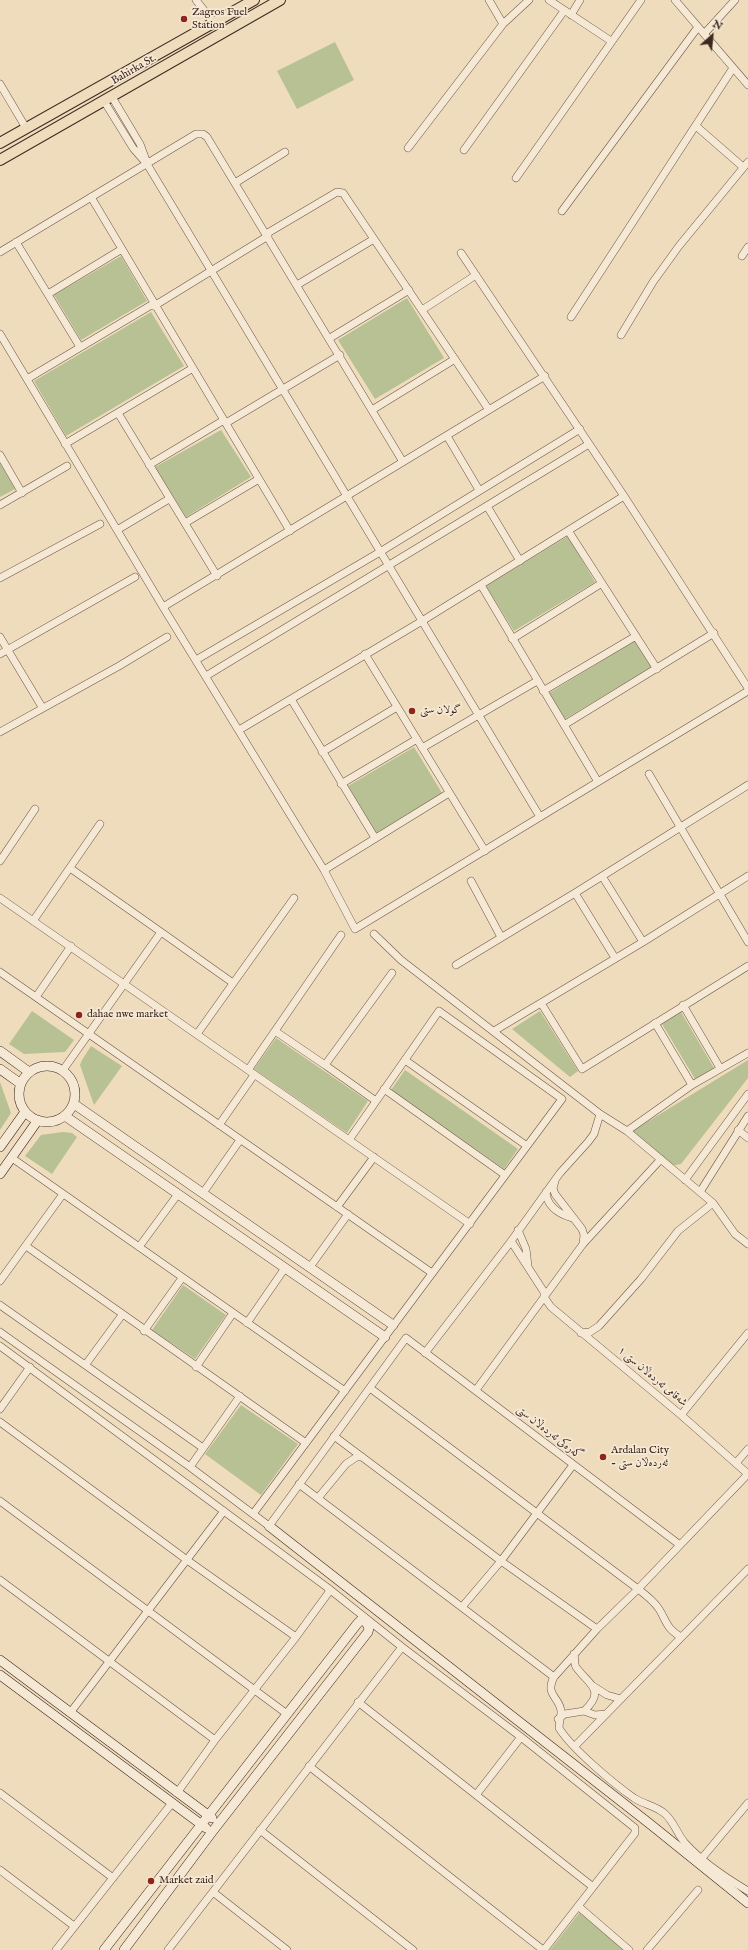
<!DOCTYPE html>
<meta charset="utf-8">
<style>
body{margin:0}
#map{position:relative;width:748px;height:1950px;overflow:hidden;background:#efdcbd;font-family:"IM FELL English",serif}
canvas{display:block}
.north{position:absolute;left:692px;top:16px;width:40px;height:40px;-webkit-text-stroke:3px #f5e8d4;paint-order:stroke;rotate:27deg;font-size:11px;font-weight:700;line-height:16px;text-align:center;color:#3e291f}
.north::after{content:'';display:block;margin:auto;width:14px;height:18px;background:#3e291f;clip-path:polygon(50% 0,100% 100%,50% 72%,0 100%)}
</style>
<div id="map">
<canvas width="748" height="1950"></canvas>
<div class="north">N</div>
</div>
<script>
const c = document.querySelector('canvas').getContext('2d');
c.lineJoin = 'round';
function fill(path, color) {
  c.fillStyle = color;
  c.fill(path, 'evenodd');
}
function strokePath(path, color, width, dash) {
  c.strokeStyle = color;
  c.lineWidth = width;
  c.lineCap = dash ? 'butt' : 'round';
  c.setLineDash(dash || []);
  c.stroke(path);
}
function write(font, color, halo, rows, align = 'center') {
  c.font = font + ' "IM FELL English",Amiri,serif';
  c.lineWidth = 3.5;
  c.setLineDash([]);
  c.textBaseline = 'middle';
  c.strokeStyle = halo;
  c.fillStyle = color;
  for (const [text, x, y, turn = 0] of rows) {
    c.save();
    c.translate(x, y);
    c.rotate((+turn || 0) * Math.PI / 180);
    c.textAlign = isNaN(turn) ? turn : align;
    if (halo) c.strokeText(text, 0, 0);
    c.fillText(text, 0, 0);
    c.restore();
  }
}
const green = new Path2D(`
 M335 42 354 80 297 109 277 71Z
 M121 256 147 301 81 340 54 295Z
 M407 298 444 358 375 399 338 340Z
 M151 312 184 366 66 436 34 381Z
 M221 430 251 477 186 517 155 467Z
 M0 463 15 489 0 497Z
 M568 536 595 582 514 631 486 586Z
 M635 641 651 667 565 719 549 693Z
 M414 747 442 793 376 833 348 786Z
 M32 1011 74 1040 65 1052 24 1054 9 1044Z
 M540 1011 578 1071 570 1077 512 1029Z
 M681 1012 714 1068 695 1079 662 1024Z
 M276 1038 368 1101 347 1133 254 1069Z
 M91 1046 122 1066 94 1105 80 1065 82 1060Z
 M748 1060V1078L681 1164 671 1166 629 1133Z
 M405 1070 518 1149 504 1169 391 1090Z
 M0 1082 11 1113 0 1130Z
 M63 1132 72 1133 77 1137 52 1174 25 1156 41 1135Z
 M183 1285 226 1315 195 1359 152 1330Z
 M241 1405 298 1444 261 1495 205 1454Z
 M580 1912 623 1950H550Z`);
const street = new Path2D(`
 M196 0 214 23
 M489 0 503 24
 M549 0 611 41
 M675 0 748 85
 M571 15 580 0
 M704 34 735 0
 M0 84 26 128
 M112 97 140 144 147 163
 M104 101 133 148 147 164 540 817
 M696 126 743 167
 M408 148 503 24 529 0
 M464 150 564 11
 M516 178 641 0
 M235 183 285 152
 M91 197 290 531
 M562 211 698 27
 M266 234 337 192 343 193 489 410
 M16 242 80 347
 M0 252 196 134H203L207 137 403 462
 M461 253 624 496 748 688
 M742 256 748 247
 M297 285 374 239
 M48 294 122 249
 M154 306 268 236
 M422 310 476 275
 M571 317 733 68
 M0 334 163 607 324 870 355 929 748 691
 M621 335 653 282 679 246 748 162
 M330 338 409 290
 M27 379 153 304
 M372 410 455 359
 M118 413 217 576
 M226 423 340 355
 M447 436 479 490
 M65 444 193 368
 M0 455 22 493
 M149 465 224 420
 M0 505 67 466
 M487 506 520 561
 M185 523 259 479
 M117 530 169 499
 M569 532 657 669
 M0 578 100 524
 M481 585 598 782
 M163 607 545 376
 M0 637 42 707
 M512 639 602 583
 M0 654 135 577
 M365 654 485 851
 M196 660 380 552 580 429
 M206 676 589 444
 M543 691 636 636
 M291 699 375 838
 M564 725 714 633
 M239 730 422 621 624 496
 M0 732 119 666 167 637
 M422 748 537 681
 M322 752 397 707
 M649 774 748 942
 M341 784 417 739
 M0 861 35 809
 M70 868 161 932
 M324 870 449 793
 M602 876 643 942
 M471 881 501 937
 M575 893 615 958
 M0 898 470 1224
 M33 921 100 824
 M374 934 401 960 600 1114
 M456 965 575 893 748 785
 M0 972 432 1273
 M36 997 71 946
 M541 1003 582 1069 748 966
 M683 1005 720 1068
 M655 1023 692 1085
 M275 1031 325 1065
 M494 1031 643 942 748 876
 M197 1034 294 898
 M405 1060 527 1146
 M63 1070 161 932 233 983
 M248 1070 341 935
 M384 1089 505 1175
 M376 1101 325 1065 392 973
 M219 1125 254 1075
 M738 1130 748 1138
 M627 1131 692 1085 748 1053
 M12 1158 345 1391
 M685 1180 748 1094
 M555 1181 553 1188 555 1194 582 1229 584 1235 583 1244
 M546 1192C547 1207 559 1214 572 1218
 M700 1192 748 1116
 M203 1193 240 1140
 M337 1207 374 1157
 M518 1230 526 1249 528 1266
 M511 1241 544 1292V1297L551 1307 681 1415 748 1474
 M26 1246 306 1443
 M139 1247 178 1194
 M310 1267 348 1214
 M0 1281 63 1194
 M0 1305 203 1448
 M247 1323 285 1268
 M144 1331 182 1278
 M0 1332 190 1467 269 1526 406 1338 680 1545
 M581 1333 590 1332 599 1326 641 1279 678 1231 713 1203
 M0 1346 328 1588 329 1592 296 1637 215 1740 177 1793
 M425 1353 509 1244 560 1173 588 1142 594 1134 600 1114 627 1131 713 1203 735 1234 748 1244
 M86 1364 122 1315
 M196 1367 233 1313
 M370 1388 638 1589C646 1595 654 1601 659 1609 667 1622 666 1628 681 1637
 M476 1390 583 1244 661 1159
 M0 1409 30 1367
 M681 1415 748 1333
 M0 1422 187 1560 296 1637
 M334 1436 501 1561 597 1629
 M736 1463 748 1449
 M190 1467 240 1396
 M748 1474 638 1589 597 1629 554 1677C544 1695 561 1698 561 1712 561 1717 559 1723 559 1728 572 1749 614 1784 634 1798 643 1804 656 1806 664 1813 674 1821 677 1834 685 1843 702 1862 726 1878 748 1891
 M299 1484 554 1677
 M318 1498 346 1464 358 1456 362 1457
 M0 1501 287 1714
 M253 1514 562 1099 439 1011 349 1140
 M0 1580 215 1740
 M462 1607 501 1561 573 1465
 M402 1647 521 1737 635 1828V1833L544 1950
 M593 1686 607 1695 621 1699
 M358 1702 593 1887
 M584 1711 595 1715 606 1714
 M70 1713 224 1511
 M558 1719 565 1714 584 1711C607 1690 588 1684 576 1667 574 1664 575 1658 574 1654
 M575 1746 748 1569
 M309 1766 543 1950
 M0 1793 113 1878
 M476 1795 521 1737
 M260 1830 413 1950
 M702 1858 748 1803
 M0 1870 74 1926
 M213 1892 287 1950
 M578 1906 629 1950
 M56 1950 172 1803
 M168 1950 402 1647 328 1588
 M647 1950 698 1890`);
const secondary = new Path2D(`
 M0 1051 29 1072
 M19 1094a28 28 0 1 1 56 0a28 28 0 1 1-56 0Z
 M0 1069 21 1084
 M74 1104 393 1325
 M65 1116 385 1337
 M0 1147 25 1112
 M0 1174 38 1120
 M269 1526 650 1824 748 1903
 M0 1660 212 1818
 M0 1675 206 1828
 M104 1950 357 1624 361 1620 366 1622 369 1628 368 1632 212 1832 124 1950`);
const primary = new Path2D(`
 M0 143 254 0
 M0 160 280 0`);
const markers = [
 [184,19,4,"#8f2418"],
 [412,711,4,"#8f2418"],
 [79,1015,4,"#8f2418"],
 [603,1457,4,"#8f2418"],
 [151,1881,4,"#8f2418"]
];
const poiNames = [
 ["Zagros Fuel",192,13],
 ["Station",192,26],
 ["گولان ستی",420,711],
 ["dahae nwe market",87,1015],
 ["Ardalan City",611,1451],
 ["- ئەردەڵان ستی",611,1464],
 ["Market zaid",159,1881]
];
const streetNames = [
 ["Bahirka St.",134,70,-30],
 ["شەقامی ئەردەڵان ستی ١",652,1377,40],
 ["گەرەکی ئەردەڵان ستی",549,1433,38]
];
fill(green, '#b7c193');
strokePath(street, '#6a5646', 8);
strokePath(secondary, '#3e291f', 10);
strokePath(primary, '#3e291f', 12);
strokePath(street, '#f5e8d4', 7);
strokePath(secondary, '#f5e8d4', 9);
strokePath(primary, '#efdcbd', 10);
for (const [x, y, r, color] of markers) {
  const dot = new Path2D();
  dot.arc(x, y, r, 0, 2 * Math.PI);
  c.fillStyle = color;
  c.fill(dot);
  strokePath(dot, '#f5e8d4', 1.5);
}
write('11px', '#3e291f', '#f5e8d4', poiNames, 'left');
write('11px', '#3e291f', '#f5e8d4', streetNames);
</script>
